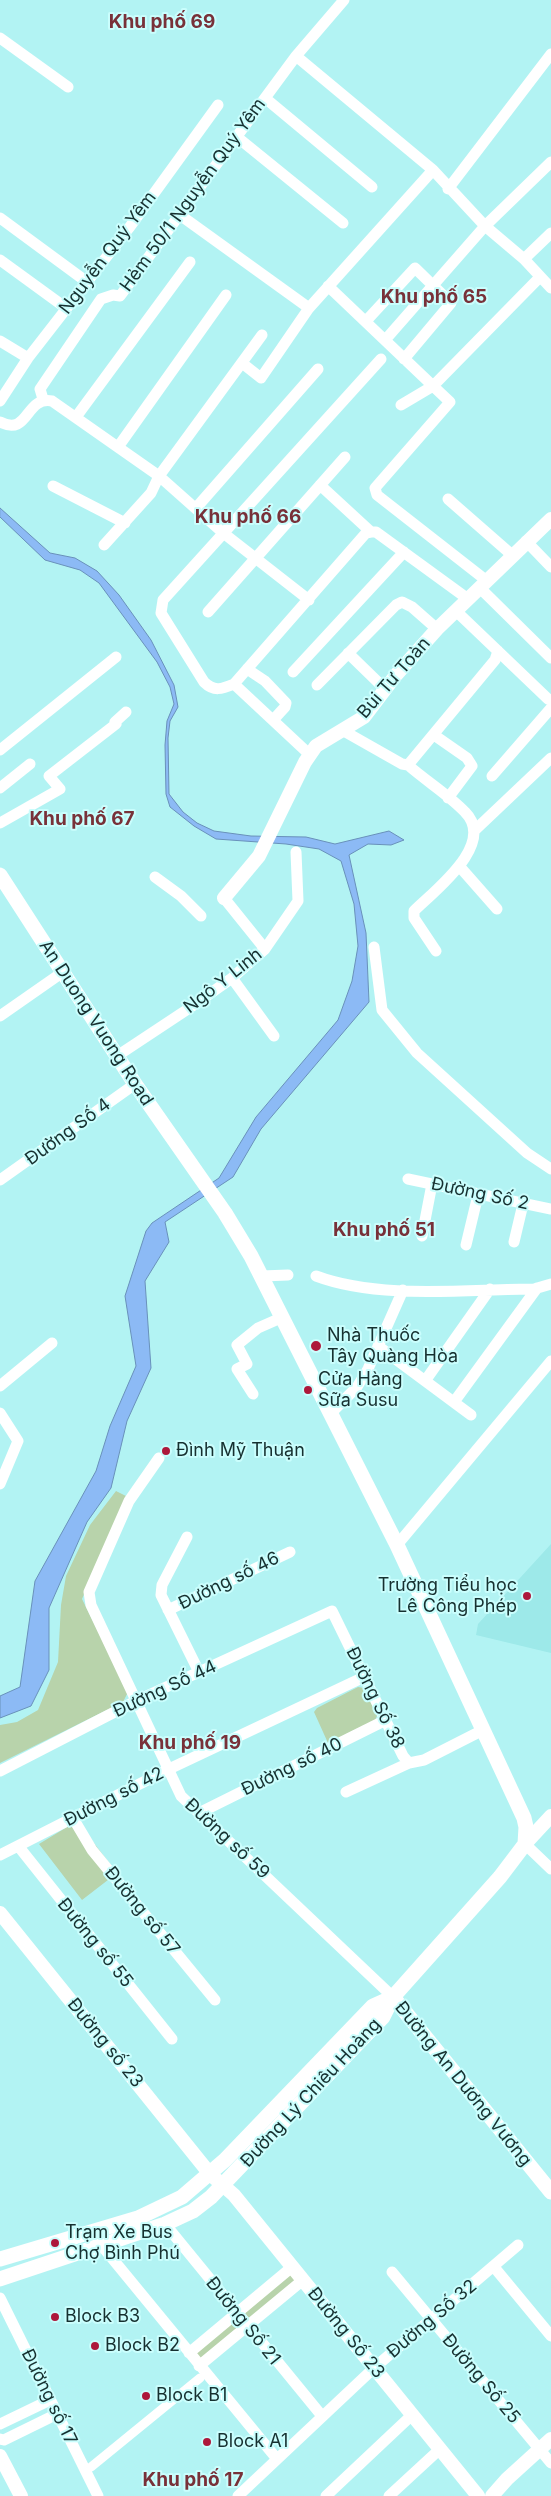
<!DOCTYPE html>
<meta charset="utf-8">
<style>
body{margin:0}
canvas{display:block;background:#b2f3f3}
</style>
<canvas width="551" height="2496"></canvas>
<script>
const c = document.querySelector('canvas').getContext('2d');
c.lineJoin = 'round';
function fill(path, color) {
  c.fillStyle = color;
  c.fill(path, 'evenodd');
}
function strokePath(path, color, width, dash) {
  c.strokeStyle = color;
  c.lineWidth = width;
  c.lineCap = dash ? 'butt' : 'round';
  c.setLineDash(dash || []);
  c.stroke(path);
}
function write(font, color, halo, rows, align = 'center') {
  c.font = font + ' Inter,sans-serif';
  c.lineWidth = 4;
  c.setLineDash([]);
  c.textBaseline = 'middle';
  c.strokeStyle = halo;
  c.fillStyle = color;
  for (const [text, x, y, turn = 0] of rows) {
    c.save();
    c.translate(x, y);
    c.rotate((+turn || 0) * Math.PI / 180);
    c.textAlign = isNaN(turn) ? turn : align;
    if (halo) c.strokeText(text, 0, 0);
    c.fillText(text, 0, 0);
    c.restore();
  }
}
const built = new Path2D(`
 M551 1544V1653L476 1635 478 1624Z`);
const green = new Path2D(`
 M116 1491 126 1496 82 1599 128 1692 123 1702 0 1763V1725L17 1722 38 1710 58 1662 61 1605 66 1576 90 1525Z
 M358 1687 364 1688 377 1716 375 1720 328 1743 314 1712 317 1708Z
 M77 1821 117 1873 82 1900 39 1844Z
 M290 2274 297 2281 248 2321 242 2314Z
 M237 2318 243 2325 199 2361 193 2354Z`);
const water = new Path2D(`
 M0 508 50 553 75 558 97 571 119 595 151 640 174 685 178 707 170 721 168 738 169 794 183 812 197 823 214 831 251 836 306 837 335 844 389 831 404 840 391 845 368 844 349 855 366 933 369 1002 261 1129 233 1177 165 1222 169 1242 145 1281 151 1368 127 1421 111 1488 87 1522 49 1608V1670L31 1706 0 1718V1696L20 1687 35 1581 96 1471 110 1426 136 1366 125 1296 146 1231 152 1223 219 1178 256 1117 338 1020 352 981 358 946 354 904 341 861 319 849 286 844 216 839 194 826 170 807 166 794 165 745 167 721 174 704 170 687 157 662 99 583 80 570 45 560 0 517Z`);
const pedestrian = new Path2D(`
 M91 2467 200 2378`);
const minor = new Path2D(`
 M0 38 68 87
 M296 56 433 170 485 226 524 259 551 288
 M265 98 372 187
 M237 137 343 223
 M448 189 551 54
 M180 215 309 308
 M0 218 87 282
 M524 259 551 233
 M0 260 66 308
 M328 286 433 386 540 277
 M366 321 415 268 451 303 404 359
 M386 339 485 226 551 162
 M0 341 28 358
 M242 363 261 378 309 308 433 170
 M43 399 40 389 101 299 113 295 120 296 123 292 265 98 296 56 344 0
 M0 401 28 358 129 228 218 105
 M401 405 433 386 450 402 375 488 377 495 487 581
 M76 417 190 262
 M0 422C29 437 25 396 52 401L159 476 222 532 309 600
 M118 447 226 295
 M320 485 371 532H376L468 599
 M53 486 125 523
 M448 499 512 555
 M196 508 318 369
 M371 532 366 533 234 684C222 689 214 692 204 682L161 613 163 600 381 359
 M526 541 551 567
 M104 545 151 493 159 476 262 335
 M480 588 551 658
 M456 611 548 699
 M208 612 345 457
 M348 653 385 689
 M247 669 265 681 286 703 285 707 274 719
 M293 672 404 552
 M234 684 309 754
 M317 685 396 605 402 602 412 607 437 629
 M342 730 402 764 408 765C426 781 449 795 465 812 497 844 434 891 414 911V918L436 951
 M434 735 467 758 472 766 448 798
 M0 750 116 657
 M408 765 495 660 498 651
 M492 776 551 708
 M0 788 30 764
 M0 823 60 789 49 776 116 724 115 722 126 712
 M474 831 551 758
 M460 867 497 909
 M155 877 181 896 201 916
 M224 898 265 949
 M374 947 382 1010 417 1053 527 1153 551 1169
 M232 978 274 1036
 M0 1016 63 972
 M117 1056 194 1005 232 978 265 949 298 901 296 852
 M408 1179 551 1209
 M0 1180 135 1084
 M422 1236 432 1184
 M514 1242 523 1204
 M466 1245 478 1195
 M262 1276 288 1275
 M316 1276C380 1300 467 1289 534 1289L551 1284
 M378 1346 471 1415
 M425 1381 490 1289
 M0 1386 52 1343
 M253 1394 237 1369 247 1364 237 1345 258 1328 283 1317
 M454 1402 537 1288
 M0 1413 18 1441 0 1484
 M330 1414 357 1387 368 1369 403 1290
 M159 1458 129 1501 89 1592 91 1605 181 1796 393 1997
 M187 1537 162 1585 161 1595 199 1672
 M397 1545 551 1361
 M168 1610 290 1552
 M0 1771 138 1700 332 1611 403 1756 409 1763
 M346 1792 409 1763 424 1760 483 1730
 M199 1813 386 1720
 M73 1818 92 1850 215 2000
 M525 1844 551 1869
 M19 1847 172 2039
 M0 1855 169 1769 364 1677
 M165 2224 322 2416
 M102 2246 277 2459
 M494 2267 551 2336
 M392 2272 551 2463
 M0 2298 98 2496
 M189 2353 292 2267
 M199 2366 303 2280
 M0 2424 50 2400
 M0 2439 4 2440 57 2414
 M238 2496 374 2368 518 2245
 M326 2496 412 2415
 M389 2496 440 2449`);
const tertiary = new Path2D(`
 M224 898 259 856 305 762 316 746 364 717 396 675 437 629 551 519
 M525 1844 551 1816
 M0 1913 210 2174 234 2195 478 2496
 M0 2456 21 2496
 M492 2496 507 2479 551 2439`);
const secondary = new Path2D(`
 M0 875 135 1084 225 1213 251 1256 397 1545 524 1818 526 1827 525 1844 500 1877 393 1997 383 2017 211 2197 193 2211 165 2224 0 2279
 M393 1997 551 2192
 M0 2259 138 2218 182 2197 225 2160 373 2006 393 1997`);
const markers = [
 [316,1346,6,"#ad183b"],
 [308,1390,5,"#ad183b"],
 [166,1451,5,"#ad183b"],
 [527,1596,5,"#ad183b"],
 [55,2243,5,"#ad183b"],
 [55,2317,5,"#ad183b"],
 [95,2346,5,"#ad183b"],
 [146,2396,5,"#ad183b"],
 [207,2442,5,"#ad183b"]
];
const streetNames = [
 ["Hẻm 50/1 Nguyễn Quý Yêm",193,195,-54],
 ["Nguyễn Quý Yêm",108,253,-53],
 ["Bùi Tư Toàn",394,678,-49],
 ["Ngô Y Linh",223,981,-38],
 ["An Duong Vuong Road",96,1023,57],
 ["Đường Số 4",68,1132,-36],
 ["Đường Số 2",480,1194,12],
 ["Đường số 46",229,1581,-26],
 ["Đường Số 44",165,1689,-25],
 ["Đường Số 38",375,1698,64],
 ["Đường số 40",292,1767,-26],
 ["Đường số 42",114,1797,-27],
 ["Đường số 59",227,1839,43],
 ["Đường số 57",142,1911,51],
 ["Đường số 55",95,1943,51],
 ["Đường số 23",105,2043,51],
 ["Đường An Dương Vương",463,2084,51],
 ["Đường Lý Chiêu Hoàng",311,2093,-47],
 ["Đường Số 32",432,2319,-40],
 ["Đường Số 21",243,2321,51],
 ["Đường Số 23",346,2333,51],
 ["Đường Số 25",481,2379,50],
 ["Đường số 17",49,2397,64]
];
const poiNames = [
 ["Nhà Thuốc",327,1336],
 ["Tây Quàng Hòa",327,1357],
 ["Cửa Hàng",318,1380],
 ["Sữa Susu",318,1401],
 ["Đình Mỹ Thuận",176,1451],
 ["Trường Tiểu học",517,1586,"right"],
 ["Lê Công Phép",517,1607,"right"],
 ["Trạm Xe Bus",65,2233],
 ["Chợ Bình Phú",65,2254],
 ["Block B3",65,2317],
 ["Block B2",105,2346],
 ["Block B1",156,2396],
 ["Block A1",217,2442]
];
const neighbourhoodNames = [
 ["Khu phố 69",162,22],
 ["Khu phố 65",434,297],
 ["Khu phố 66",248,517],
 ["Khu phố 67",82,819],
 ["Khu phố 51",384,1230],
 ["Khu phố 19",190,1743],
 ["Khu phố 17",193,2480]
];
fill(built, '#9de9e9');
fill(green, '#b8d3ab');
fill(water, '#8cbaf5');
strokePath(water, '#6991ba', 1);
strokePath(pedestrian, '#fff', 9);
strokePath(minor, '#fff', 11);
strokePath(tertiary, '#fff', 14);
strokePath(secondary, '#fff', 15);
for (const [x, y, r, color] of markers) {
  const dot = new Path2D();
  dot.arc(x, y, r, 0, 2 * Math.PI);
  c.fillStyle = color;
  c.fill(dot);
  strokePath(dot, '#cafefd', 2);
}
write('18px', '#163030', '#cafefd', streetNames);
write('18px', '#163030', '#cafefd', poiNames, 'left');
write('bold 19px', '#783139', '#cafefd', neighbourhoodNames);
</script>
